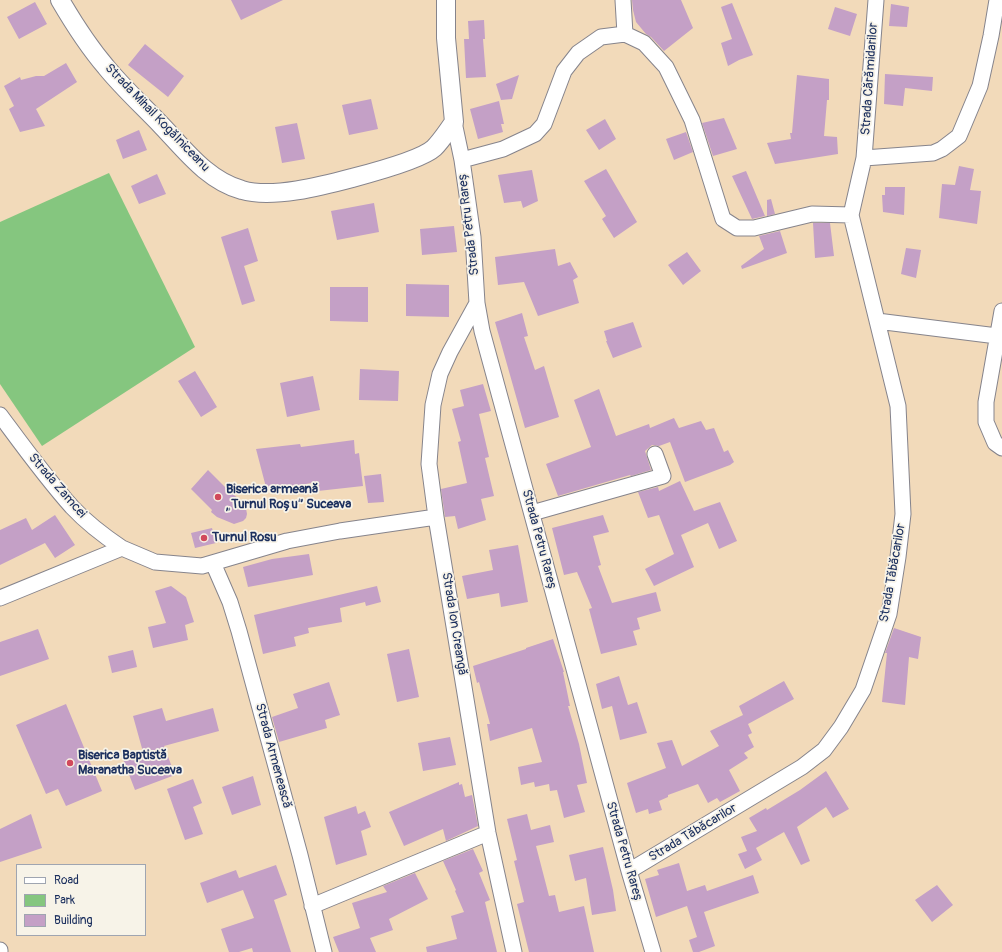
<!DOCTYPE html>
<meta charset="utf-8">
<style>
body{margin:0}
#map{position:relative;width:1002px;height:952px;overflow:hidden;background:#f2daba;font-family:Pangolin,sans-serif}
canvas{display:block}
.legend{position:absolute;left:16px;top:864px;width:130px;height:72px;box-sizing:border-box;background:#f7f3e8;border:1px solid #9fa5b1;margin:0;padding:5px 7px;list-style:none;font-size:12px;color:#1b2f5e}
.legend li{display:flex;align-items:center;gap:8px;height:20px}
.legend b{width:20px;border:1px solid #9fa5b1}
</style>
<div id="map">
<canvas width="1002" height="952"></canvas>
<ul class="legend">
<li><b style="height:5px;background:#fff"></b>Road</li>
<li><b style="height:11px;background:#85c67f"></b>Park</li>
<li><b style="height:11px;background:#c4a0c6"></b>Building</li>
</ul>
</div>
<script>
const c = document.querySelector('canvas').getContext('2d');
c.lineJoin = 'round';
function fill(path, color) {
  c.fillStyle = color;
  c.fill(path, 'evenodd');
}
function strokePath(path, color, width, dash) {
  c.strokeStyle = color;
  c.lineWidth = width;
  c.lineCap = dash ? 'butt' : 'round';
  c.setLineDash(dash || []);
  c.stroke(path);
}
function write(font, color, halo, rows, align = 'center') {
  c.font = font + ' Pangolin,sans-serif';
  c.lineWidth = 3.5;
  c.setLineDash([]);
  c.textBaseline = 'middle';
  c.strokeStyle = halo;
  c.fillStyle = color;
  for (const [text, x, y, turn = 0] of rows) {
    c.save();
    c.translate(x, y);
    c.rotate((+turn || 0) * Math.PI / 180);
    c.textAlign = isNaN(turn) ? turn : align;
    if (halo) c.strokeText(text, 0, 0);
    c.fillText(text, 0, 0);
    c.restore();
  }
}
const green = new Path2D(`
 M109 173 195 347 42 446 0 384V222Z`);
const building = new Path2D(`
 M231 0H283L241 20Z
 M632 0H681L693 28 664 51 651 37 646 34 636 22 633 10Z
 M35 2 47 24 19 39 7 17Z
 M732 3 753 55 739 60 728 66 721 43 732 39 721 7Z
 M891 4 909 7 907 27 889 26Z
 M835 7 857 14 850 36 828 29Z
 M484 20 485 39H483L486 77 466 78 464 39H469L468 21Z
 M145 44 184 76 168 97 128 65Z
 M66 63 77 82 36 109 45 126 20 132 9 109 14 106 4 86 20 77 21 80 36 76H44Z
 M885 74 933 77 932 91 905 88 903 106 884 104Z
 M519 75 512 99 501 100 496 84Z
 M797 75 829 79V100H827L824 136 837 137 838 154 775 164 767 143 791 139 790 133H792Z
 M371 99 378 129 349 135 342 105Z
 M499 101 504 124H501L503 132 478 139 470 109Z
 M724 118 737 149 713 156 702 123Z
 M605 119 616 139 599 150 586 130Z
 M297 123 305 159 282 163 275 127Z
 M139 130 147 150 123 159 116 140Z
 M686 132 693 152 674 160 666 139Z
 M959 166 974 169 970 190 981 191 977 224 939 218 942 184 955 185Z
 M606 169 637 222 614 238 602 219 606 216 584 181Z
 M532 170 538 201 523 208 521 201 504 203 498 175Z
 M746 171 765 216 752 219 732 176Z
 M157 174 166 194 139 204 131 186Z
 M885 187H905L904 215 883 212 882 195H885Z
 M771 199 775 214 767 216V200Z
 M374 203 379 232 337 240 331 211Z
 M813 223H830L834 256 815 258Z
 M454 226 457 252 422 255 420 229Z
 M248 228 258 261 244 266 255 301 242 305 221 237Z
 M780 231 787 253 742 269 741 266 764 249 759 236Z
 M906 248 921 250 916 278 901 274Z
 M555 249 558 266 570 262 578 277 573 280 579 303 538 316 524 282 498 285 495 257Z
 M687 252 701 271 683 285 668 265Z
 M406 284 449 285V317L406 316Z
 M330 287H368V322L330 321Z
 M522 313 528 336 524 337 535 370 544 366 559 417 525 428 495 322Z
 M633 322 642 347 613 358 606 341H607L604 331Z
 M360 369 399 371 398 401 359 400Z
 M195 371 217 407 201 417 178 381Z
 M313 376 320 410 287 417 280 383Z
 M483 384 491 411 479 414 489 457 485 458 494 496 481 499 486 520 458 529 455 516 445 517 441 489 467 483 458 442 461 441 452 409 464 406 460 390Z
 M599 389 616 436 649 424 650 428 674 418 679 428 701 421 706 430 714 428 724 452 728 450 734 462 730 465 685 482 670 442 659 446 652 445 645 451 651 470 631 476 630 475 558 496 546 464 591 447 574 400Z
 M354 440 355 454 359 453 363 486 318 491 317 482 267 491 256 449 300 444 301 447Z
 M208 470 231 493 245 503 247 514 246 518 243 521 234 524 217 517 211 512 212 510 191 489Z
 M381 474 384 502 368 503 364 476Z
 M680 481 694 511 720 502 737 541 719 549 708 523 681 535 694 567 654 586 645 569 674 554 659 515 648 518 638 492 658 487 659 491Z
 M55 515 75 545 55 558 45 543 0 565V530L26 518 32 530Z
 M603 515 609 532 593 536 601 565 598 566 612 603 656 592 661 611 637 618 640 629 633 631 637 645 601 654 589 609 592 608 577 572 564 575 552 528Z
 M212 528 216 543 195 548 191 533Z
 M518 545 528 602 501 607 499 593 467 599 462 576 493 570 489 550Z
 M309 554 313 575 248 587 243 567 272 559Z
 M171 586 186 597 194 622 185 625 188 640 153 648 148 627 166 623 155 591Z
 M377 586 381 602 366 606 365 602 340 608 342 622 308 628 309 633 294 637 296 646 263 654 254 615Z
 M894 628 921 637 918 659 909 657 905 705 882 702 887 653H885Z
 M38 629 49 659 0 676V642Z
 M553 639 564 672H563L570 706H568L579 744 587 783 577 785 585 812 564 818 557 790 550 791 549 784 535 787 534 782 521 785 518 767 542 762 532 728 490 741 487 724H490L479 682 477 683 473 666 526 649V648Z
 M409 649 419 697 397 702 387 654Z
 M133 650 137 667 112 673 108 656Z
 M619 676 628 705 637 702 647 733 620 740 612 706 602 709 596 684Z
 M784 681 794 699 748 724 752 733 748 735 754 747 744 753 748 758 729 770 740 791 720 802 717 798 708 803 698 784 668 795V797L659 801 662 810 649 814 648 809 636 813 627 783 666 768 657 743 672 740 682 766 719 746 710 731 743 715 739 706Z
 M329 682 340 715 325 720 327 728 279 742 272 717 298 708 293 694Z
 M66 704 102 791 66 806 58 789 46 794 16 725Z
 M162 708 166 721 213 708 219 731 164 746 175 775 135 790 123 759 143 752 133 716Z
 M450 737 456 765 423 771 418 743Z
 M826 771 849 809 833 818 826 807 797 827 810 861 801 865 784 832 756 848 762 860 745 869 738 854 747 851 741 837 757 831 749 818 766 808 767 810 800 790Z
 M253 776 261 805 232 815 222 787Z
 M193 779 202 803 193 807 203 834 185 840 167 789Z
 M459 782V785L462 784 465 797 472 795 478 826 446 841 443 829 404 846 389 812Z
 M356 806 358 814 365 811 371 827 361 831 367 855 336 865 324 817Z
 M31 814 42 848 0 862V829Z
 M527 814 531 830 550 825 554 842 536 846 549 896 555 895 559 912 584 906 594 952H529L517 904 524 902 514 861 517 860 507 819Z
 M603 847 613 890 616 911 592 915 586 878 575 881 569 855Z
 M473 849 483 871 479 873 490 900 485 902 497 952H427L426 947 457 939 451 916 464 912 455 891 456 890 443 861Z
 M679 863 687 891 705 885 707 891 753 875 759 893 704 912 715 946 699 952H693L689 940 697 937 687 906 656 917 645 879 659 875 657 870Z
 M276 865 287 895 274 900 291 952H253L252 948 239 952H229L221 929 254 918 243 890 207 903 200 883 236 870 239 878Z
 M415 873 428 899 389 919 393 930 370 938 376 952H339L333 937 360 928 352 903 387 892 383 886Z
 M937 885 953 905 932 922 915 900Z`);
const minor = new Path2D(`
 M623 0 625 34
 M454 122 462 160 473 237 477 303 482 331 629 871 653 952
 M864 158 933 153 942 149 959 136 980 86 991 36 997 0
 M462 160 503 149 535 134 544 124 564 71 578 53 601 37 625 34 644 43 666 67 692 120 723 219 737 228H754L812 214 851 215
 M477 303 450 352 440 374 433 405 429 464 436 517 488 833 514 952
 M1002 311 986 402V422L995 443 1002 448
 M877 321 997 336
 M0 415C23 446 46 478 72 507 87 523 104 536 122 548
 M532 513 663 476 655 454
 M213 563 230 602 239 631 300 855 324 952
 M0 598 122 548 155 562 202 566 287 541 340 531 436 517
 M629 871 802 767 824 750 841 727 863 690 889 614 898 557 903 514 898 406 851 215 864 158 876 0
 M312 906 488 833
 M0 950V952`);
const tertiary = new Path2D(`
 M60 0C74 24 88 46 106 67 123 88 144 107 162 126 185 150 208 181 242 190 272 199 322 186 352 178 371 173 421 160 434 148 442 140 448 130 454 122L446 38V0`);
const markers = [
 [218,497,4,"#d1495b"],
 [204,538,4,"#d1495b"],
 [70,763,4,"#d1495b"]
];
const streetNames = [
 ["Strada Cărămidarilor",870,79,-86],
 ["Strada Mihail Kogălniceanu",157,118,46],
 ["Strada Petru Rareș",469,224,-97],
 ["Strada Zamcei",57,486,49],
 ["Strada Petru Rareș",539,540,75],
 ["Strada Tăbăcarilor",893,573,-80],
 ["Strada Ion Creangă",454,624,81],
 ["Strada Armenească",273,756,75],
 ["Strada Tăbăcarilor",693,833,-31],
 ["Strada Petru Rareș",624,852,74]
];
const poiNames = [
 ["Biserica armeană",226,490],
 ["„Turnul Roșu” Suceava",226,505],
 ["Turnul Rosu",212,538],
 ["Biserica Baptistă",78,756],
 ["Maranatha Suceava",78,771]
];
fill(green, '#85c67f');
fill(building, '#c4a0c6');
strokePath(minor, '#86848c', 17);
strokePath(tertiary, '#86848c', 20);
strokePath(minor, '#fff', 15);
strokePath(tertiary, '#fff', 18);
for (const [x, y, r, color] of markers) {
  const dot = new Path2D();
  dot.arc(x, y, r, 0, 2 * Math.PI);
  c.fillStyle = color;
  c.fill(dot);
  strokePath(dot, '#f7f3e8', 1.5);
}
write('13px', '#1b2f5e', '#f7f3e8', streetNames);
write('bold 13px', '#1b2f5e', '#f7f3e8', poiNames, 'left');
</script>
